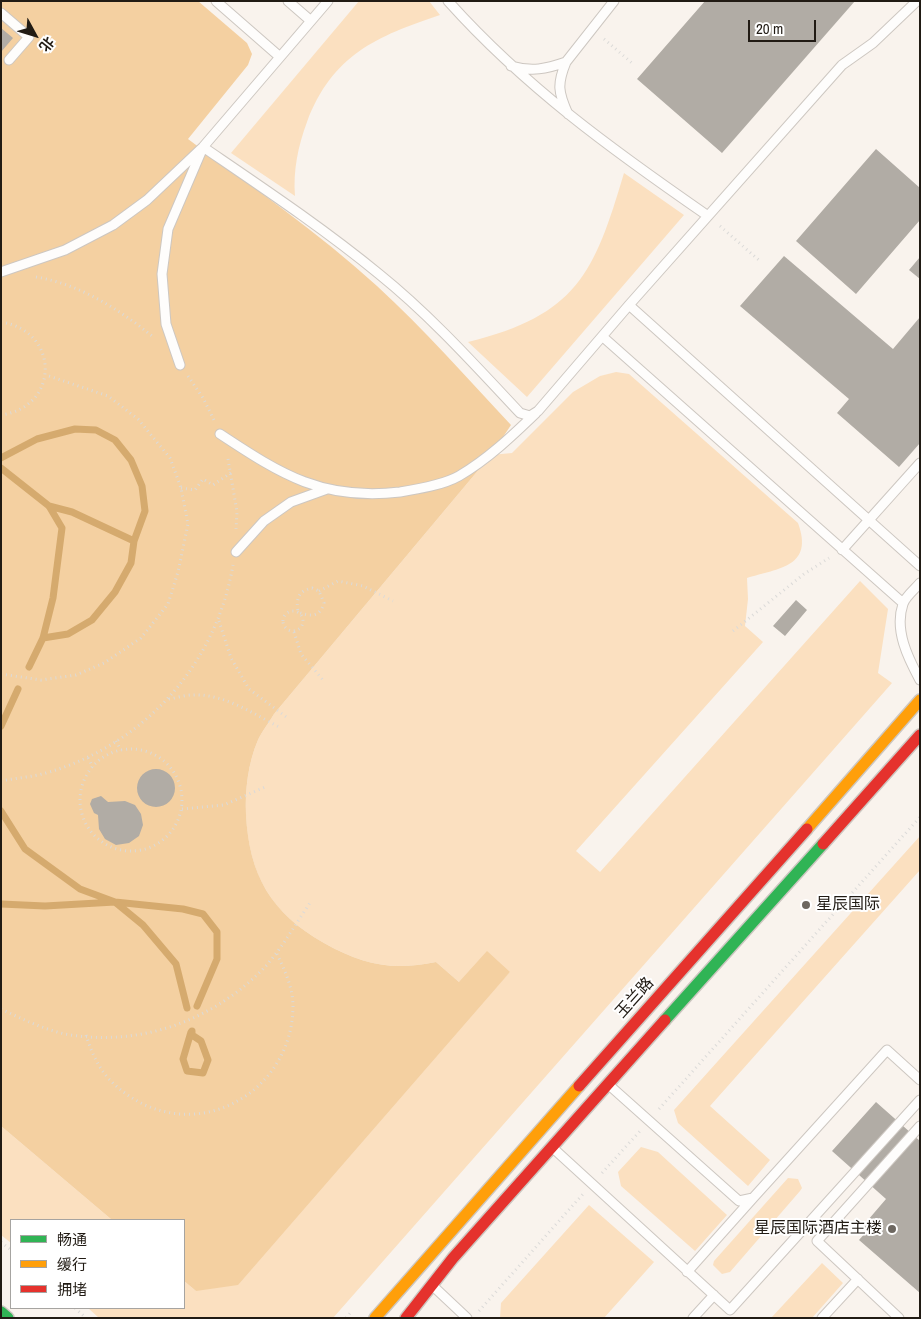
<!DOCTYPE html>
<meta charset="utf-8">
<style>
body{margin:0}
#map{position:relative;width:921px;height:1319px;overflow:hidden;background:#f9f3ed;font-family:"Archivo Narrow","Noto Sans SC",sans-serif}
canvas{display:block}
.frame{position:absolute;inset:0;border:2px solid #211b14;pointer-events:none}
.legend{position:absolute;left:10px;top:1219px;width:175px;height:90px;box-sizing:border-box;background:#fff;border:1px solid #a6a4a1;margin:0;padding:6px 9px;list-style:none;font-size:15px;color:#211b14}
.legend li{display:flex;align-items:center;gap:10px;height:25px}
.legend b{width:25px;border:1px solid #a6a4a1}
.north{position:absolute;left:10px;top:10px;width:50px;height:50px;-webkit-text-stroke:4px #fff;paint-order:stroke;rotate:129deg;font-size:14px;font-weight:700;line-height:20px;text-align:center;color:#211b14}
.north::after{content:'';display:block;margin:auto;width:18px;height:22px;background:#211b14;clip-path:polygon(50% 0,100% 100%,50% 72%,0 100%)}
.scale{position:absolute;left:748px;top:20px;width:68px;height:22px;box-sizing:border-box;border:2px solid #211b14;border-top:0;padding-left:6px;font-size:15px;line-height:18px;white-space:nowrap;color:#211b14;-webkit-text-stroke:4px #fff;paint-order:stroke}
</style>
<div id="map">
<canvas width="921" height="1319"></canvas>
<div class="frame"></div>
<ul class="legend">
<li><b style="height:6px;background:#30b455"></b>畅通</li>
<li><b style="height:6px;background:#ff9f0a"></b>缓行</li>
<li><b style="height:6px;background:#e5322d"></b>拥堵</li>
</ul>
<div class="north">北</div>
<div class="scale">20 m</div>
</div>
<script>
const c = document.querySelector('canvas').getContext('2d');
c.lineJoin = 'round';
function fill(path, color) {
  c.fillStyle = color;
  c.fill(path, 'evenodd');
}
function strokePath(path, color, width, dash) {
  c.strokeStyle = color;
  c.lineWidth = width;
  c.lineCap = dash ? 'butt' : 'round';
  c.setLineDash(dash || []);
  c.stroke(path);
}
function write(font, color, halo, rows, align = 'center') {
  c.font = font + ' "Archivo Narrow","Noto Sans SC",sans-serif';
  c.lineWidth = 4;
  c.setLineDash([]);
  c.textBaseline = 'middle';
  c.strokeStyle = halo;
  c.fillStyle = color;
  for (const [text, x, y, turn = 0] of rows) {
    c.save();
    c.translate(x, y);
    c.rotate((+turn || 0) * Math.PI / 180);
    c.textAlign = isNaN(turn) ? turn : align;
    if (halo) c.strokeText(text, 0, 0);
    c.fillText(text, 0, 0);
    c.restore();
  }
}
const green = new Path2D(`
 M359 1H429L440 15C377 36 332 55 307 122 298 146 293 171 295 196L231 153Z
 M624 173 684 215 527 397 468 342C577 315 594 274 624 173Z
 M616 372 629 374 798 523C814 567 779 568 747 578L748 599 745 626 763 642 576 851 600 872 860 581 888 609 878 673 892 683 333 1318H99L88 1308H184V1281L196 1291 510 972 459 982 436 962C392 971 363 965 324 943 271 913 249 875 246 815 245 790 248 763 258 740 262 731 269 723 274 714L491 455 512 453 573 392 600 376Z
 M920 836V870L710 1106 770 1160 748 1186 678 1123 674 1110Z
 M1 1126 112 1220H11V1243L1 1235Z
 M641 1147 658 1152 727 1215 695 1251 621 1186 618 1172Z
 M788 1178 798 1179 802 1188 800 1191 730 1272 722 1274 713 1265 714 1261Z
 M589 1205 654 1262 604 1318H500L501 1303Z
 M822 1263 843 1283 812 1318H771Z`);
const forest = new Path2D(`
 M1 1H198L247 43 252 54 248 65 188 139C252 187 318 232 377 286 424 329 467 378 511 425L491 455 274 714C269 723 262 731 258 740 248 763 245 790 246 814 249 875 271 913 324 943 363 965 392 971 436 962L459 982 487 951 510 972 238 1285 196 1291 184 1281V1220H112L1 1126Z`);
const stream = new Path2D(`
 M1 458 37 439 75 429 96 430 115 440 131 460 142 486 145 511 134 541 131 563 115 592 92 620 68 634 43 638
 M1 468 49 506 62 528 53 598 43 638 29 667
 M49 506 72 512 134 541
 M1 726 18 689
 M1 811 25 849 80 889 115 902 143 925 176 964 187 1008
 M1 904 45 906 115 902 183 909 203 914 217 932V959L197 1006
 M191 1032 183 1059 187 1071 203 1073 208 1060 201 1041 192 1035V1031`);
const building = new Path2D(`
 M705 1H855L722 153 637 79Z
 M1 28 13 38 1 52Z
 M876 149 920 188V220L856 294 796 241Z
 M784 256 893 349 920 317V443L899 467 837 413 849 399 740 306Z
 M920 257V279L909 270Z
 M796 600 807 610 785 636 773 626Z
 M137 788a19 19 0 1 1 38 0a19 19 0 1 1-38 0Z
 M101 796 108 802 125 801 135 805 141 814 143 825 139 836 129 843 116 845 105 839 99 829 98 815 94 813 90 804 92 799Z
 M876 1102 920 1141V1293L859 1240 867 1231 862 1227 886 1199 832 1151Z`);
const path = new Path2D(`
 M604 39 632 63
 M720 226 761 262
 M36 277C79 284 119 309 152 336
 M1 322C60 331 60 407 1 415
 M188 376 203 398 214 420
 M228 459 237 512 236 529
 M181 488 195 490 203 479 213 485 232 472
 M312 588 319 591 324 603C320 617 311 617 298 612 296 599 298 591 312 588Z
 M319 591 338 581 363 586 393 601
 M283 621a10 10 0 1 1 20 0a10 10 0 1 1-20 0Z
 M219 621 231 658 249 689 289 719
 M733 631 804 574 829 558
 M294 632 301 654 323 680
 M1 674 41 680 76 675 104 663 141 638 168 604 178 572 188 524 181 488 170 458 138 419 108 396 46 375
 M169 699C176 698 185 695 192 695 223 693 254 714 281 728
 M116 741 121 750
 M80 800a51 51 0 1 1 102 0a51 51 0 1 1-102 0Z
 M88 758 93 767
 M1 781C16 778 32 777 46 773 144 745 216 665 233 565
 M182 809 224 805 265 787
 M1 1009C22 1019 43 1029 65 1034 136 1047 207 1023 258 974 279 954 294 926 310 903
 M86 1035C91 1051 97 1065 108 1078 118 1089 132 1099 145 1105 216 1137 293 1082 293 1006 293 987 284 969 276 952
 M659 1109 920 817
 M602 1173 640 1131
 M1 1242 11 1250
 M75 1308 86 1318
 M479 1311 583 1194
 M346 1318 351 1312`);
const lane = new Path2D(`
 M216 1 280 57
 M288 1 311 21
 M448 1C525 87 614 151 708 216
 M1 13 29 37 9 60
 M566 62 614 1
 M511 66C532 72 546 69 566 62 557 84 558 92 568 114
 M203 147C263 188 323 228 379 274 430 315 475 365 520 413L530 416 538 411 629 305 842 65 873 43 917 1
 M1 272 65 250 113 225 147 200 203 147 328 1
 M629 305 920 566
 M603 337 903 603
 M180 365 166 324 162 274 168 229 201 152
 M220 434C282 475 323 501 400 492 419 489 443 485 459 476 488 459 512 436 536 413
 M842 550 920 463
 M236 552 264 521 291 502 327 489
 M920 583C915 589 905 597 903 604 894 630 908 658 920 680
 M609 1085 739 1201 753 1198 887 1050 920 1080
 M554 1149 730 1310 920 1100
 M687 1272 753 1198
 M434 1287 467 1318
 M693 1318 714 1295
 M822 1318 858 1279
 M899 1318 817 1241 920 1126`);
const fast = new Path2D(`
 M665 1020 823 844
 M1 1312 8 1318`);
const slow = new Path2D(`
 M807 829 920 700
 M375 1318 579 1086`);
const jam = new Path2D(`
 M823 844 920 735
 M579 1086 807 829
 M406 1318 453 1258 665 1020`);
const markers = [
 [806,905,5,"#6d6760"],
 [892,1229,5,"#6d6760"]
];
const poiNames = [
 ["星辰国际",816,905],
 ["星辰国际酒店主楼",882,1229,"right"]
];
const streetNames = [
 ["玉兰路",635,998,-48]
];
fill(green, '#fbe0c0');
fill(forest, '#f4d0a1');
strokePath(stream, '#d5aa6e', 7);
fill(building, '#b1aca5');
strokePath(lane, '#cdc7c1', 11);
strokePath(fast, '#cdc7c1', 14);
strokePath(slow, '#cdc7c1', 14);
strokePath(jam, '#cdc7c1', 14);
strokePath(path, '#dbdad8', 3, [1, 4]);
strokePath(lane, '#fefdfc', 9);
strokePath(fast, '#30b455', 11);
strokePath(slow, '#ff9f0a', 11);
strokePath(jam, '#e5322d', 11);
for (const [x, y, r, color] of markers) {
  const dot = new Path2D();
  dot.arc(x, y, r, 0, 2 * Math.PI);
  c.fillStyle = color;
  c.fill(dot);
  strokePath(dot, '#fff', 2);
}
write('16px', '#211b14', '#fff', poiNames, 'left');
write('16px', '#211b14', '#fff', streetNames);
</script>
